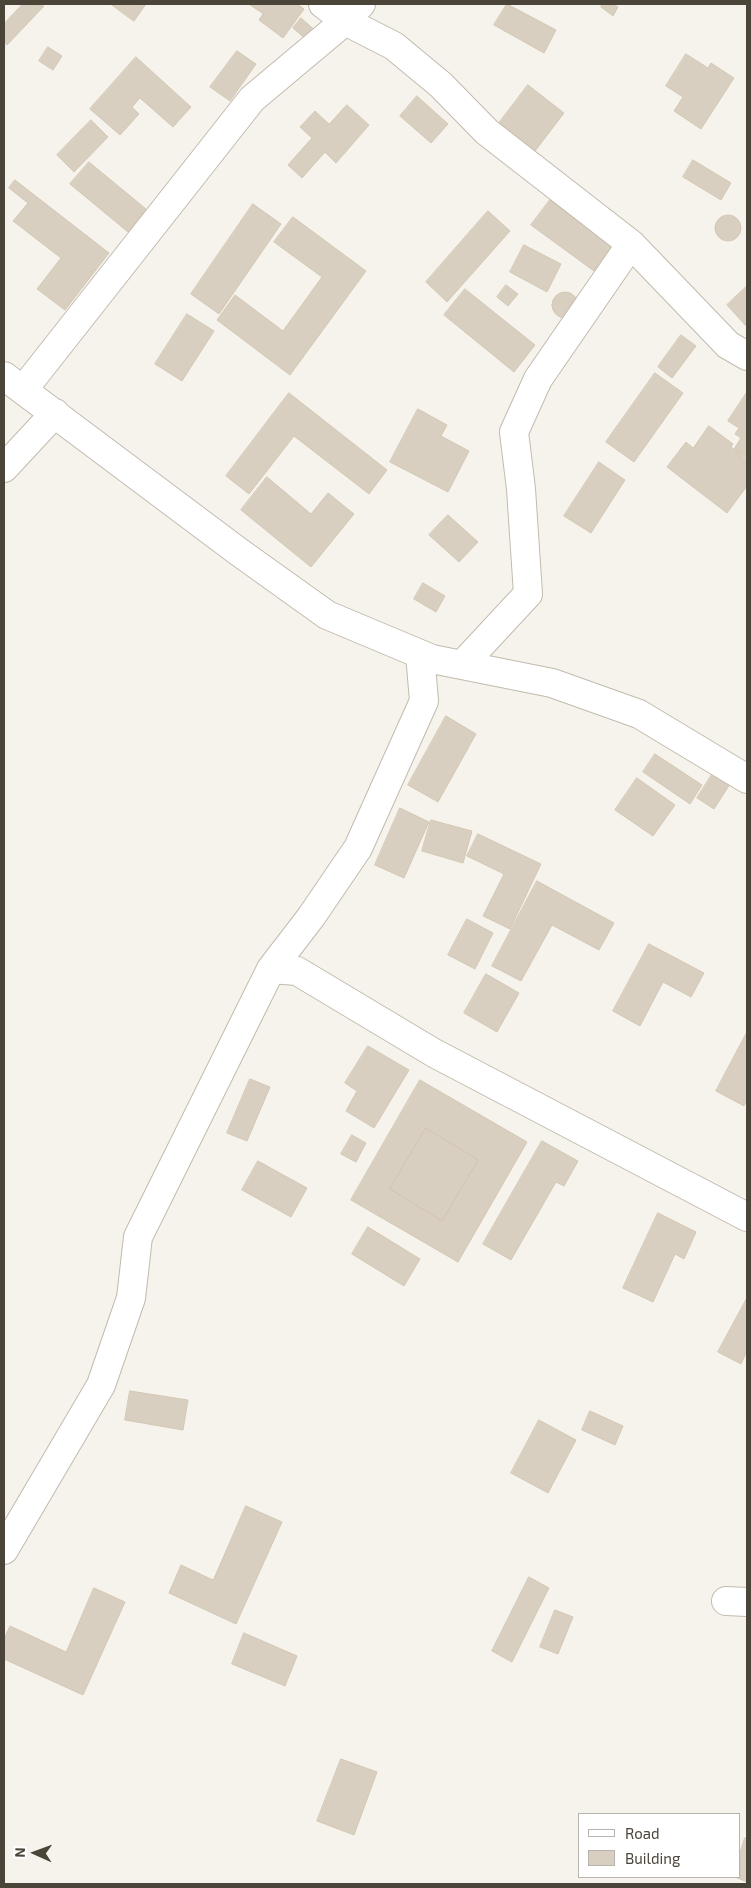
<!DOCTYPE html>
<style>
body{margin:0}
#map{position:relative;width:751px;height:1888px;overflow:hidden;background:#f6f3ec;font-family:"Exo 2",sans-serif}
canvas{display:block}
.frame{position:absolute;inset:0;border:5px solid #4b4439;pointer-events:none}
.legend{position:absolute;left:578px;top:1813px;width:162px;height:65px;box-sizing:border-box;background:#fff;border:1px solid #b7b4b0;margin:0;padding:6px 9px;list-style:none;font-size:15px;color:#4b4439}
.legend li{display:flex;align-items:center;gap:10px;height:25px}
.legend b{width:25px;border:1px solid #b7b4b0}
.north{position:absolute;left:10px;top:1828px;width:50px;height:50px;-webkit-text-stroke:4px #fff;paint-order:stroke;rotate:272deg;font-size:14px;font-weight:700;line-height:20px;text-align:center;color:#4b4439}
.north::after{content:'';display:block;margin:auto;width:18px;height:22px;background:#4b4439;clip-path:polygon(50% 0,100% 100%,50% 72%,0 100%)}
</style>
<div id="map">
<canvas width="751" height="1888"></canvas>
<div class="frame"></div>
<ul class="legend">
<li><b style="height:6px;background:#fff"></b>Road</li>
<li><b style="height:14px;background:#d8cfc1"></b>Building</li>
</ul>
<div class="north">N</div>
</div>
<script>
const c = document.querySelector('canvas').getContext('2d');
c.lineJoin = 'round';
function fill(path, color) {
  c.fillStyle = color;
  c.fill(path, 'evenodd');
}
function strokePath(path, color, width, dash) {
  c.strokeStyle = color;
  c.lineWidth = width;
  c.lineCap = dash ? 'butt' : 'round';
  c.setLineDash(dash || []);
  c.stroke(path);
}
const building = new Path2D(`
 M23 4 44 6 7 45 4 41V24Z
 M111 4H146L134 21Z
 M249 4H297L304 9 283 38 259 20 263 14Z
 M507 4 556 30 544 53 494 25Z
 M603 4H613L618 7 613 16 601 7Z
 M301 18 318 33 309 42 293 28Z
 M48 47 62 56 53 70 39 61Z
 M237 51 256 64 230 101 210 87Z
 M686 54 708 68 711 63 734 78 701 129 674 111 683 97 666 86Z
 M136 57 191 107 173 127 140 98 132 107 139 114 120 135 90 109Z
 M528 85 564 113 532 155 496 127Z
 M417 96 448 124 431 143 400 116Z
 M347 105 369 125 336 163 325 152 302 178 288 165 312 138 300 127 315 111 329 124Z
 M91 120 108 137 74 172 57 155Z
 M693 160 731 183 721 200 683 177Z
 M89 162 146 209 128 232 70 184Z
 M15 180 109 253 65 310 37 289 61 258 13 221 28 203 9 188Z
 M550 200 616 249 598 274 531 225Z
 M253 204 281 224 219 314 191 294Z
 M488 211 510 231 447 302 426 282Z
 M715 228a13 13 0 1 1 26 0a13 13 0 1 1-26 0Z
 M293 217 366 271 290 375 217 320 235 295 283 331 322 277 274 242Z
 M524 245 561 264 547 292 510 272Z
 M506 285 518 294 508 306 497 297Z
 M747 286V327L727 305Z
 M465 289 535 345 514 372 444 315Z
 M552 305a13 13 0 1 1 26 0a13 13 0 1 1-26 0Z
 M187 314 214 331 182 381 155 364Z
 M681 335 696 346 672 378 658 367Z
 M655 373 683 393 634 462 606 442Z
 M747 392V458L734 449 741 438 735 434 739 428 728 421Z
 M289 393 387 470 369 494 294 436 249 494 226 476Z
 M418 409 447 425 441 436 469 451 448 492 390 462Z
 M709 426 733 444 731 447 747 460V486L727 513 667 467 686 442 693 448Z
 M599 462 625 480 591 533 564 516Z
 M267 477 311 514 328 493 354 514 311 567 241 510Z
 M448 515 478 542 459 562 429 535Z
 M423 583 445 596 436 612 414 599Z
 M446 716 476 734 438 802 408 785Z
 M655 754 702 785 690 804 643 772Z
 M713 773 730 784 714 809 697 798Z
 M637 778 675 805 653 836 615 810Z
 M400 808 429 822 404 878 375 865Z
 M431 820 472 831 463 863 422 851Z
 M478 834 541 864 510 929 483 916 504 874 467 856Z
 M537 881 614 923 599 950 552 925 521 981 492 966Z
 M467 919 493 933 475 969 448 955Z
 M649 944 704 973 691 997 663 982 640 1026 613 1011Z
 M486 974 519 993 497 1032 464 1013Z
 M747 1032V1099L744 1106 716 1091Z
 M368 1046 409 1070 374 1128 346 1111 357 1091 345 1083Z
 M250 1079 270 1087 247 1141 227 1133Z
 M420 1080 527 1142 458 1262 351 1200ZM426 1128 478 1160 442 1221 390 1189Z
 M426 1128 478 1160 442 1221 390 1189Z
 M352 1135 366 1143 356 1162 341 1154Z
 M542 1141 578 1161 564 1186 556 1182 511 1260 483 1244Z
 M258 1161 307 1188 291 1217 242 1190Z
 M658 1213 696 1232 684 1259 675 1254 653 1302 623 1288Z
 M368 1227 420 1259 404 1286 352 1254Z
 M747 1298V1351L741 1364 718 1352Z
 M130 1391 188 1400 183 1430 125 1420Z
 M590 1411 623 1426 615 1445 582 1430Z
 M539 1420 576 1440 548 1493 511 1473Z
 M246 1506 282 1522 236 1624 169 1593 181 1565 213 1580Z
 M529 1577 549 1588 512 1662 492 1651Z
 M94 1588 125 1602 83 1695 4 1659V1639L10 1626 66 1652Z
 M555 1610 573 1617 558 1654 540 1647Z
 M244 1633 297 1656 285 1686 232 1664Z
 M341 1759 377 1772 354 1835 317 1821Z
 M745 1838H747V1882L735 1877H740V1853Z`);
const minor = new Path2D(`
 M323 4 345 21 394 46 441 85 487 132 631 244 728 345 747 356
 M4 376 239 552 327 615 432 659 552 683 639 714 747 779
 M23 390 252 99 345 21 361 4
 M4 468 55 413
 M420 654 424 701 358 848 311 917 271 969 297 971 434 1053 747 1217
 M462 665 528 594 521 489 514 432 538 379 631 244
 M4 1550 101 1385 131 1298 138 1237 271 969
 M726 1601 747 1602`);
fill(building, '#d8cfc1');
strokePath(building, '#d3c7b4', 1);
strokePath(minor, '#c2bbae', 30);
strokePath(minor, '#fff', 28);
</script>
